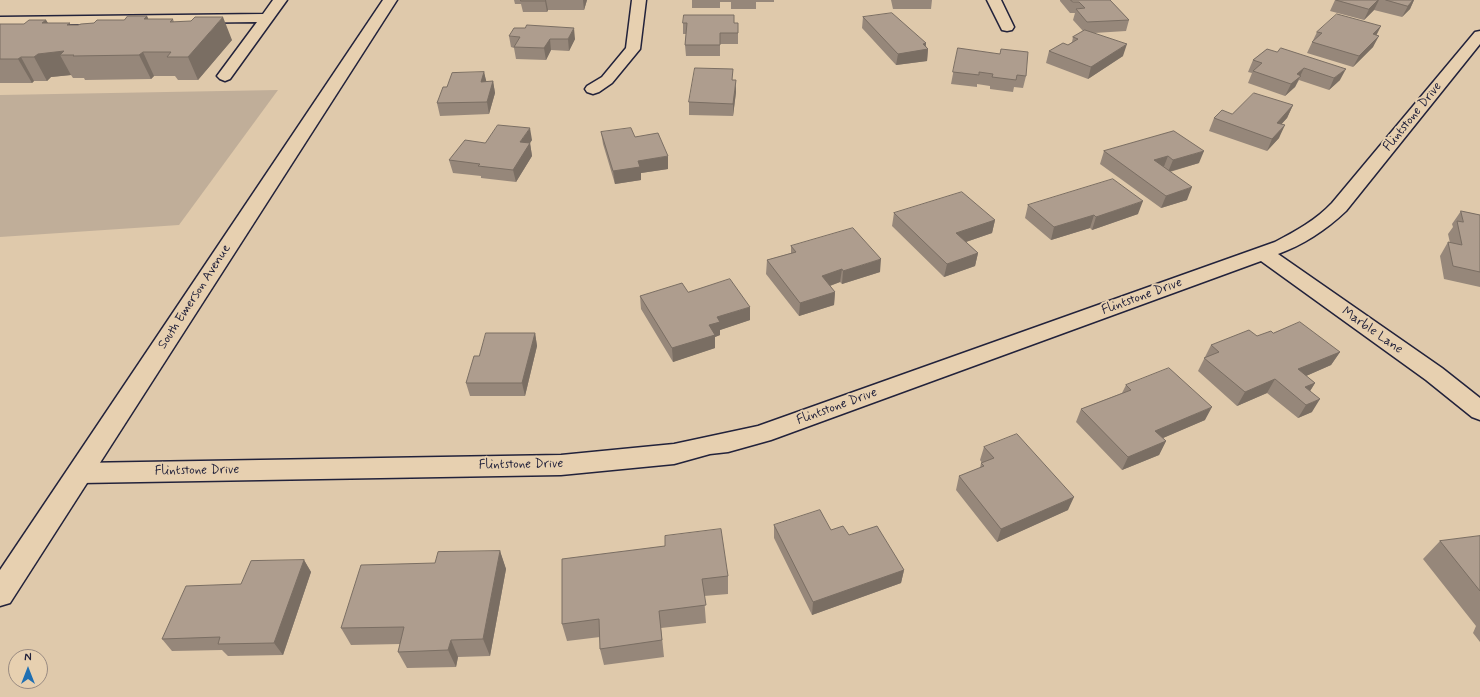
<!DOCTYPE html>
<style>
body{margin:0}
#map{position:relative;width:1480px;height:697px;overflow:hidden;background:#dfc9ab;font-family:Mynerve,sans-serif}
canvas{display:block}
.north{position:absolute;left:8px;top:649px;width:40px;height:40px;box-sizing:border-box;background:#e7d0b0;border:1px solid #988a81;border-radius:50%;rotate:0deg;font-size:11px;font-weight:700;line-height:16px;text-align:center;color:#22223b}
.north::after{content:'';display:block;margin:auto;width:14px;height:18px;background:#1f6fb2;clip-path:polygon(50% 0,100% 100%,50% 72%,0 100%)}
</style>
<div id="map">
<canvas width="1480" height="697"></canvas>
<div class="north">N</div>
</div>
<script>
const c = document.querySelector('canvas').getContext('2d');
c.lineJoin = 'round';
function fill(path, color) {
  c.fillStyle = color;
  c.fill(path, 'evenodd');
}
function strokePath(path, color, width, dash) {
  c.strokeStyle = color;
  c.lineWidth = width;
  c.lineCap = dash ? 'butt' : 'round';
  c.setLineDash(dash || []);
  c.stroke(path);
}
function write(font, color, halo, rows, align = 'center') {
  c.font = font + ' Mynerve,sans-serif';
  c.lineWidth = 4;
  c.setLineDash([]);
  c.textBaseline = 'middle';
  c.strokeStyle = halo;
  c.fillStyle = color;
  for (const [text, x, y, turn = 0] of rows) {
    c.save();
    c.translate(x, y);
    c.rotate((+turn || 0) * Math.PI / 180);
    c.textAlign = isNaN(turn) ? turn : align;
    if (halo) c.strokeText(text, 0, 0);
    c.fillText(text, 0, 0);
    c.restore();
  }
}
const green = new Path2D(`
 M278 90 179 225 0 237V95Z`);
const minor = new Path2D(`
 M273 0H287L230 79 225 81 220 79 217 76 257 22 0 25V17L263 14Z
 M632 0H646L640 49 612 83 599 92 593 94 587 92 585 89 587 86 602 77 626 48Z
 M987 0H1001L1014 27 1012 30 1007 31 1002 30Z
 M1480 31V44L1346 211C1326 230 1303 245 1278 254L1442 368 1480 398V420L1472 417 1426 380 1261 261 771 440 728 452 710 454 674 464 561 475 80 483 71 480 67 473 71 466 80 463 561 455 674 444 758 426 1275 242C1296 231 1316 220 1332 203L1475 32Z`);
const major = new Path2D(`
 M383 0H397L10 603 0 606V570Z`);
const wall = new Path2D(`
 M514 0H587L584 10H548L547 12H523L521 4H515Z
 M692 0H774V2H756V9H731V2H720V8H692Z
 M891 0H932L931 9H893Z
 M1060 0H1110L1129 20 1126 31 1094 33 1123 56 1088 79 1046 63 1049 51 1068 45 1072 42 1073 37 1083 31 1073 20 1075 13H1070L1060 1Z
 M1335 0H1414L1410 9 1402 17 1374 10 1364 20 1330 11Z
 M147 16 148 19H173L174 22 232 40 198 80H178L175 76H154L151 79 85 80 84 78H73L71 75 51 77 47 81H34L32 83H0V24H24L46 20 48 23 72 25H78L124 20Z
 M863 17 926 43V46L928 49 927 61 896 65 862 28Z
 M683 23H738V44H720V56H686L685 45 686 34H683Z
 M1317 32 1376 35 1373 47 1353 67 1307 53Z
 M509 36 575 39 569 51 551 50 546 60 516 59 514 48 511 47Z
 M958 48 1026 76 1023 88 1014 87 1013 92 990 89V86L977 84V87L951 84Z
 M1267 49 1340 80 1329 90 1299 80 1295 87 1285 96 1248 83 1252 73 1248 72 1253 60Z
 M484 72 486 82 493 81 495 93 489 114 440 116 437 103 447 87Z
 M736 92 733 116 689 115V102Z
 M1293 105 1287 118 1281 124 1279 138 1267 151 1209 131 1214 118 1232 114Z
 M1174 131 1199 163 1170 172 1187 200 1161 208 1100 164 1104 151Z
 M601 132 635 137 668 169 641 173V180L615 184 603 144Z
 M532 140 530 143 532 156 516 182 481 178V176L453 173 449 160 485 143Z
 M1028 205 1138 214 1092 230 1090 228 1051 240 1025 218Z
 M1461 211 1480 215V287L1444 279 1440 256 1448 242 1450 243 1448 234 1453 227 1452 224Z
 M894 213 995 220 992 233 966 242 978 253 975 266 944 277 892 226Z
 M791 246 880 272 842 284 840 282 830 286 835 292 834 305 799 316 766 274 767 260 791 253Z
 M688 292 750 320 720 330V335L715 337V348L673 362 641 309 640 296Z
 M535 333 537 346 525 396H470L466 383 479 356Z
 M1273 333 1340 352 1331 365 1306 376 1315 383 1310 391 1312 412 1298 418 1267 393 1237 406 1198 371 1211 345Z
 M1126 385 1205 420 1163 438 1166 441 1159 455 1122 470 1076 422 1081 409 1122 393Z
 M984 447 1068 510 997 542 956 490 959 476 980 468 981 463H982L980 460Z
 M774 525 831 530 849 535 904 570 901 583 812 615 774 538Z
 M1480 536V642L1473 633 1476 626 1423 559 1440 541Z
 M500 551 506 569 490 656 458 657 456 667 407 668 398 652 400 644 351 645 341 628 435 563Z
 M562 559 728 576V594L704 596 706 623 661 628 664 657 604 665 600 649V637L567 641 562 624Z
 M304 560 311 572 283 655 228 656 222 650 172 651 162 639 241 584Z`);
const shadedWall = new Path2D(`
 M546 0 548 10 547 12 545 1Z
 M583 0H587L584 10Z
 M1378 0H1379L1374 10 1364 20 1369 9Z
 M1413 0H1414L1410 9 1402 17 1408 6Z
 M147 16 157 39 144 19Z
 M223 17 232 40 198 80 188 57Z
 M46 20 59 43 42 23Z
 M1381 26 1375 38 1373 34Z
 M574 28 575 39 569 51 568 39Z
 M1379 36 1373 47 1353 67 1359 56Z
 M550 39 551 50 546 60 544 48Z
 M926 43 925 49H928L927 61 896 65 898 54 923 44Z
 M1127 44 1123 56 1088 79 1091 67Z
 M64 51 60 55 71 75 51 77 47 81 34 57 38 54Z
 M143 52 154 76 151 79 139 55Z
 M21 57 34 81 32 83 18 59Z
 M1304 68 1295 87 1285 96 1291 84 1297 74Z
 M1346 69 1340 80 1329 90 1334 78Z
 M484 72 487 84 481 82Z
 M736 80V92L733 116V104Z
 M493 81 495 93 489 114 487 102Z
 M1293 105 1287 118 1272 135 1277 123Z
 M1285 125 1279 138 1267 151 1272 139Z
 M530 128 532 140 522 155 520 142Z
 M530 143 532 156 516 182 513 170Z
 M1204 151 1199 163 1168 172 1173 160Z
 M668 156V169L641 173V180L615 184 613 171 638 161Z
 M1168 156 1163 169 1154 160Z
 M1192 187 1187 200 1161 208 1166 196Z
 M1143 201 1138 214 1092 230 1096 217Z
 M1094 215 1090 228 1051 240 1054 227Z
 M995 220 992 233 954 246 956 233Z
 M978 253 975 266 944 277 947 264Z
 M881 259 880 272 842 284 843 271Z
 M842 269 840 282 821 289 822 276Z
 M835 292 834 305 799 316 800 303Z
 M750 307V320L720 330V335L715 337V348L673 362 672 348 709 325 717 317Z
 M535 333 537 346 525 396 522 383Z
 M1340 352 1331 365 1290 383 1298 369Z
 M1275 379 1267 393 1237 406 1245 392Z
 M1315 383 1307 396 1305 387Z
 M1320 399 1312 412 1298 418 1306 405Z
 M1212 407 1205 420 1149 444 1155 431Z
 M1166 441 1159 455 1122 470 1128 457Z
 M1074 497 1068 510 997 542 1001 529Z
 M500 551 506 569 490 656 483 639Z
 M304 560 311 572 283 655 274 643Z
 M904 570 901 583 812 615 813 602Z
 M451 640 458 657 456 667 448 650Z`);
const building = new Path2D(`
 M521 0H546L545 1H521Z
 M1071 0H1110L1129 20 1087 22 1076 9 1085 8 1079 2H1073Z
 M1336 0H1378L1369 9Z
 M1386 0H1413L1408 6Z
 M892 13 926 43 923 44 928 49 898 54 863 17Z
 M1337 14 1381 26 1373 34 1379 36 1359 56 1312 42 1322 33 1317 32Z
 M684 15H734V23H738V33H720V45H685L687 23H683Z
 M128 16H147L144 19H173L170 22 191 21 195 17H223L188 57H167L171 52H143L139 55 73 56 74 55H60L64 51 38 54 34 57H21L18 59H0V24H24L29 20H46L42 23H70L67 25H78L81 24 94 23 97 20H124Z
 M527 25 574 28 568 39H550L544 48 514 47 520 37 509 36 514 28H525Z
 M1085 30 1127 44 1091 67 1049 51 1063 43 1068 45 1078 39 1073 37Z
 M958 48 1000 54 1001 49 1028 52 1026 76 1017 75 1016 80 992 77 993 74 979 72V75L953 72Z
 M1281 48 1346 69 1334 78 1304 68 1297 74 1301 76 1291 84 1253 71 1262 63 1253 60 1267 49 1277 52Z
 M695 68 733 69 732 80H736L733 104 689 102Z
 M484 72 481 82 493 81 487 102 437 103 443 87H447L452 73Z
 M1254 93 1293 105 1277 123 1285 125 1272 139 1214 118 1222 110 1232 114Z
 M498 125 530 128 520 142 530 143 513 170 478 166 480 164 449 160 465 140 485 143Z
 M631 128 635 137 658 133 668 156 638 161 640 167 613 171 601 132Z
 M1174 131 1204 151 1173 160 1168 156 1154 160 1192 187 1166 196 1104 151Z
 M1113 179 1143 201 1096 217 1094 215 1054 227 1028 205Z
 M962 192 995 220 956 233 978 253 947 264 894 213Z
 M1461 211 1480 215V272L1453 266 1448 242 1462 245 1457 221 1463 222Z
 M853 228 881 259 843 271 842 269 822 276 835 292 800 303 767 260 796 252 791 246Z
 M730 279 750 307 717 317 720 322 709 325 715 335 672 348 640 296 682 283 688 292Z
 M1300 322 1340 352 1298 369 1315 383 1305 387 1320 399 1306 405 1275 379 1245 392 1204 358 1219 352 1211 345 1249 330 1257 336 1271 331 1273 333Z
 M486 333H535L522 383H466L474 356H479Z
 M1169 368 1212 407 1155 431 1166 441 1128 457 1081 409 1131 390 1126 385Z
 M1017 434 1074 497 1001 529 959 476 984 466 981 463 994 458 984 447Z
 M820 510 831 530 843 526 849 535 877 526 904 570 813 602 774 525Z
 M721 529 728 576 702 579 706 605 659 611 662 640 600 649 599 619 562 624V559L665 546V536Z
 M1480 536V591L1440 541Z
 M500 551 483 639 451 640 448 650 398 652 404 627 341 628 361 565 435 563 438 552Z
 M304 560 274 643 218 644 220 637 162 639 186 586 241 584 251 561Z`);
const streetNames = [
 ["Flintstone Drive",1413,117,-51],
 ["South Emerson Avenue",195,297,-57],
 ["Flintstone Drive",1142,297,-20],
 ["Marble Lane",1372,331,35],
 ["Flintstone Drive",837,407,-20],
 ["Flintstone Drive",521,465,-1],
 ["Flintstone Drive",197,471,-1]
];
fill(green, '#c0ae99');
strokePath(minor, '#22223b', 3);
strokePath(major, '#22223b', 3);
fill(minor, '#e7d0b0');
fill(major, '#e7d0b0');
fill(wall, '#96877a');
fill(shadedWall, '#7a6e63');
fill(building, '#ae9d8e');
strokePath(building, '#7a6e63', 1);
write('13px', '#22223b', '#e7d0b0', streetNames);
</script>
